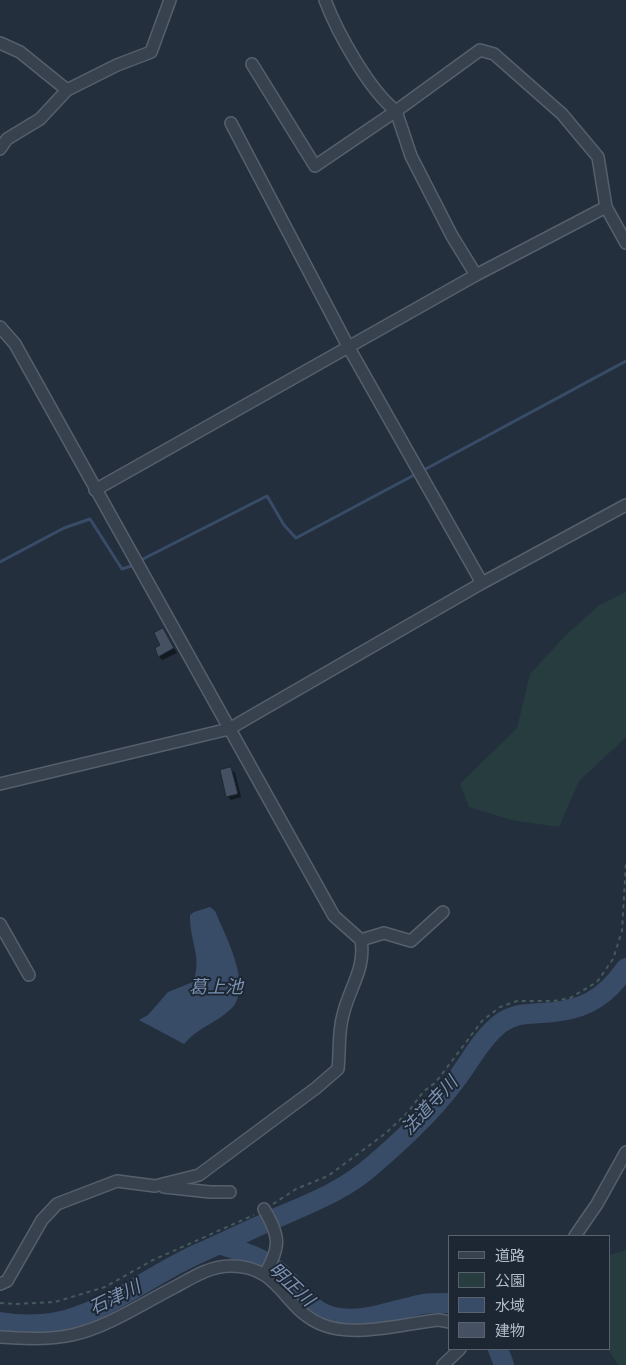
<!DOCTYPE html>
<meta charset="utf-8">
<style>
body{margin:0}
#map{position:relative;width:626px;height:1365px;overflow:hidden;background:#242f3e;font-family:Cabin,"Noto Sans JP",sans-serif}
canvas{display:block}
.legend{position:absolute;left:448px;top:1235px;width:162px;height:115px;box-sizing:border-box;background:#1d2633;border:1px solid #59626f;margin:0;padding:6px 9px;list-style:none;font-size:15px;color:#b4bcc9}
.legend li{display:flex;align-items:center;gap:10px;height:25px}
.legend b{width:25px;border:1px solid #59626f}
</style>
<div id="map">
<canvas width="626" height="1365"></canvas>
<ul class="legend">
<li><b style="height:6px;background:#38414e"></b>道路</li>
<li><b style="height:14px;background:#263c3f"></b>公園</li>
<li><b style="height:14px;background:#394c67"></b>水域</li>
<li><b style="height:14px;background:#455162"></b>建物</li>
</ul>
</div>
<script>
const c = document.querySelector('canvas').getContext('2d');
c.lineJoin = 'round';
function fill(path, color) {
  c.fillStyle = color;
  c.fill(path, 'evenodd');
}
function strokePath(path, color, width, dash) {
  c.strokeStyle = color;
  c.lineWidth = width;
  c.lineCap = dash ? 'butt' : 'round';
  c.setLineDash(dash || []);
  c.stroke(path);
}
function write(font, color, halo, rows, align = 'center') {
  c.font = font + ' Cabin,"Noto Sans JP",sans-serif';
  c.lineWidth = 4;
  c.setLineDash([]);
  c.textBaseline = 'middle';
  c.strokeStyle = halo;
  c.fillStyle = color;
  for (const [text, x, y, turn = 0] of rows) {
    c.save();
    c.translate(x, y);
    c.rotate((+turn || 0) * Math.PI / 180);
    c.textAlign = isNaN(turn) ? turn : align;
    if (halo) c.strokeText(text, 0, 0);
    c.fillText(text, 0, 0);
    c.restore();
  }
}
const green = new Path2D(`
 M626 592V737L579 781 559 827 511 820 469 807 460 784 517 728 530 674 565 636 598 606Z
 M626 1250V1365H618L608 1349 610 1255Z`);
const water = new Path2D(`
 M210 907 215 911C225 935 254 988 231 1009 216 1023 197 1028 184 1044L139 1020 148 1015 168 992 193 982C203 959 189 939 190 915L194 912Z`);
const shadow = new Path2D(`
 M163 630 177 653 162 660 159 656Z
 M231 769 235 773 241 797 231 800 227 796Z`);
const stream = new Path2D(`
 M422 471 626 361
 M139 561 267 496 284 525 296 538 416 474
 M0 562 64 528 90 519 122 569 134 565`);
const river = new Path2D(`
 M222 1245C240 1251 259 1256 274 1268 298 1285 307 1314 339 1318 367 1322 396 1309 423 1304 431 1303 441 1303 450 1303
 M0 1322C25 1326 54 1325 78 1316 122 1301 159 1270 202 1252 226 1241 250 1230 274 1219 308 1204 344 1191 373 1165 401 1141 430 1114 452 1085 469 1064 480 1039 501 1023 514 1014 526 1014 541 1013 581 1011 603 1001 626 968
 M498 1349 504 1365`);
const building = new Path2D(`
 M163 628 174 648 158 657 155 648 160 645 154 633Z
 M231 767 238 794 226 797 220 770Z`);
const path = new Path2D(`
 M273 1204 296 1189 328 1176 386 1133 408 1112 423 1092 436 1082 482 1021 500 1007 517 1001H554L570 998 597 982 613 959 622 931 626 862
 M0 1303 15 1304 55 1302 105 1287 153 1260 254 1215`);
const minor = new Path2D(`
 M0 43 20 52 67 90
 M252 64 315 166 396 111C369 90 337 32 325 0
 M231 123 349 348 482 583
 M0 149 7 139 40 119 67 90 117 65 151 52 170 0
 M476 275 452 236 411 156 396 111 480 50 494 54 562 114 598 157 606 207 626 243
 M0 327 15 344 334 916 361 940 384 933 411 941 443 912
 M95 490 476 275 606 207
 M0 784 229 729 482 583 626 505
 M0 924 29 975
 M164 1187 210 1192H230
 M264 1209C280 1237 281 1246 265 1274
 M575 1236 597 1204 626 1152
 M0 1284 7 1281 42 1220 57 1204 117 1181 155 1186 199 1175 316 1088 338 1069C340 1051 338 1032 343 1015 349 988 366 969 361 940
 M0 1337C24 1339 49 1340 72 1335 108 1327 143 1303 175 1287 193 1277 210 1266 231 1266 282 1266 282 1309 323 1325 356 1338 405 1323 439 1320L450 1322
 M443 1365 460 1349`);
const waterNames = [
 ["葛上池",216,988],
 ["法道寺川",430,1106,-47],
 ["明正川",291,1285,43],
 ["石津川",115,1298,-26]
];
fill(green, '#263c3f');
fill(water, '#394c67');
fill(shadow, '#0007');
strokePath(stream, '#394c67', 3);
strokePath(river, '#394c67', 20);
fill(building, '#455162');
strokePath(building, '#1f2835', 1);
strokePath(minor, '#565f6c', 14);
strokePath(path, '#44595c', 2, [4, 4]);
strokePath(minor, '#38414e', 11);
write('italic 18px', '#7c92b1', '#1d2633', waterNames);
</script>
